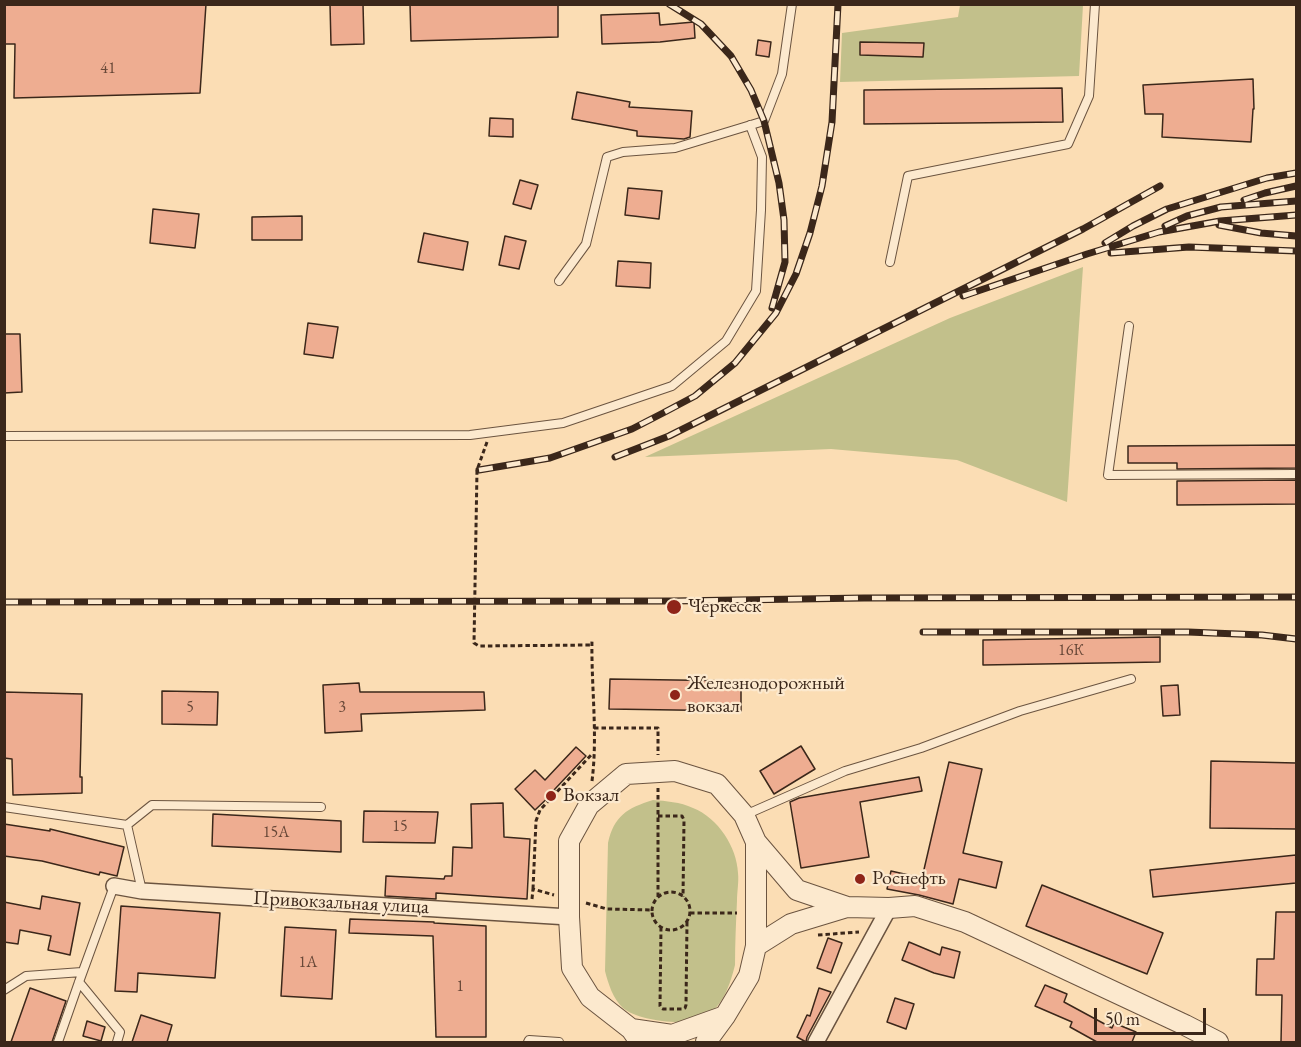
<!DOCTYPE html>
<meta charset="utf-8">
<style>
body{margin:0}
#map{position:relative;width:1301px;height:1047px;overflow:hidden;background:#fbddb4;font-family:"EB Garamond",serif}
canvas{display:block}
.frame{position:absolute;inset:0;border:6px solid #3b271a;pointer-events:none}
.scale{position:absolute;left:1094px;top:1008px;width:112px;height:27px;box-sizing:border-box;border:3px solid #3b271a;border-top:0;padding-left:8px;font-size:18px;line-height:21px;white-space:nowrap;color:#3b271a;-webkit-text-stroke:4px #fce9ce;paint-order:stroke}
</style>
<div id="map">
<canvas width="1301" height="1047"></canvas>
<div class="frame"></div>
<div class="scale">50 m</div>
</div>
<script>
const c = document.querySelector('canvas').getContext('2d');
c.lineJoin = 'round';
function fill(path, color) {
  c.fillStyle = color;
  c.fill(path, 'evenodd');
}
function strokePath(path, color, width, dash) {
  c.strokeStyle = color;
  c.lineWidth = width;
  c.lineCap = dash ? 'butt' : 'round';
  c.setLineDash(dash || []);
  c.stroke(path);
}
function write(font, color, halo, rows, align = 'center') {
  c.font = font + ' "EB Garamond",serif';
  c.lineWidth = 4.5;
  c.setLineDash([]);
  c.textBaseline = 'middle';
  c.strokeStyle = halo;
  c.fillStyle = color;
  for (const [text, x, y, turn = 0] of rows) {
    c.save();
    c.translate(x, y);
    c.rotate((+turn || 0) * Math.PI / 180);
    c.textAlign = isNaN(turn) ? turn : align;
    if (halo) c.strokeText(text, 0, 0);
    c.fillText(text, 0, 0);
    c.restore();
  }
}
const green = new Path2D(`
 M960 5H1083L1079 76 840 82 842 33 958 17Z
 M1083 267 1067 502 957 460 831 449 645 457 950 318Z
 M653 800C666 801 680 802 693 808 718 818 737 847 738 873 739 882 737 892 737 901 736 922 735 944 735 965 730 985 723 1006 705 1017 688 1027 638 1021 623 1008 613 999 608 983 605 971L608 843C614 816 627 808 653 800Z`);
const building = new Path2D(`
 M4 4H206L200 93 14 98 15 44H4Z
 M330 4H363L364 44 331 45Z
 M410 4H558V37L411 41Z
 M659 13 660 25 694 22 695 38 660 42 602 44 601 15Z
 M758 40 771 42 769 57 756 55Z
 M860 42 924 43 923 57 860 55Z
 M1253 79 1254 109H1253L1251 142 1162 137 1163 114H1145L1143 85Z
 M1062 88 1063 122 864 124V90Z
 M577 92 630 102 629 107 692 111 690 137 684 139 637 136V131L572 119Z
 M490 118 513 119V137L489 136Z
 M520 180 538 185 531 209 513 204Z
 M628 188 662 191 659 219 625 215Z
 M153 209 199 214 195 248 150 243Z
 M302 216V240H252V217Z
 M424 233 468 242 463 270 418 262Z
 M505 236 526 241 519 269 499 265Z
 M618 261 651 263 650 288 616 286Z
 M308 323 338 327 333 358 304 354Z
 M4 334H20L22 392 4 393Z
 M1296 445V468L1177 469V463H1128V446Z
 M1296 480V504L1177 505V481Z
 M1160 637V662L983 665V640Z
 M610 679 741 681V711L609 709Z
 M359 683 360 692H484L485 710 361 714 362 731 325 733 323 685Z
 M1178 685 1180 715 1163 716 1161 686Z
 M162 691 218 692 217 725 162 724Z
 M4 692 82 694 80 777H82V793L13 795 12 759 4 758Z
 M801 746 815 769 774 794 760 771Z
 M576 747 586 756 554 790 555 791 535 810 515 789 535 770 545 780Z
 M1211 761 1296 763V829L1210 828Z
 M949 762 982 769 963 853 1002 862 996 888 959 879 953 904 919 895 887 889 891 871 922 878Z
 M919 777 922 791 860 802 869 857 801 868 790 802 799 798Z
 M503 803 504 837 530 839 527 899 436 893V899L385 896 386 876 444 879 445 876H452L453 847 472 848 471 804Z
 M364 811 438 812 435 843 363 842Z
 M213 814 341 821V852L212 846Z
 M4 824 50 831V829L124 847 117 876 100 872 99 875 42 861 4 856Z
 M1296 855V883L1153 897 1150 870Z
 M1042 885 1163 933 1147 974 1026 926Z
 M42 896 80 903 70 955 48 950 51 936 20 930 18 944 4 942V902L40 909Z
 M121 906 220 913 215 978 138 973 137 992 115 991Z
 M1276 912H1296V1042H1281L1282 995H1256L1257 959H1274Z
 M350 919 434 922V923L486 926V1037H436L433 936 349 933Z
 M285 927 336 930 332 999 281 996Z
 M828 938 842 943 831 973 817 968Z
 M909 942 940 955 942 947 960 952 954 978 934 973 902 960Z
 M1045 985 1067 994 1064 1002 1112 1028 1114 1023 1136 1032 1132 1042H1097L1070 1027 1072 1022 1035 1006Z
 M30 988 66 1001 52 1042H11Z
 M819 988 831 992 807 1037 806 1042 797 1037 807 1015 810 1016Z
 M895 998 914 1004 906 1029 887 1022Z
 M141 1015 172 1025 167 1042H132Z
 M87 1021 105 1027 101 1041 83 1036Z`);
const path = new Path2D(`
 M487 442 477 470 474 643 479 646 592 645
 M594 728H658V755
 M592 781C598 734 591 686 592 639
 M658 816H682L684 820 683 897
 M533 889 536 821 540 810 593 753
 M652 911a19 19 0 1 1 38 0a19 19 0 1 1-38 0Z
 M658 897V788
 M532 899 533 889 554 895
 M586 903 607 909 652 910
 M690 913H737
 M661 927 660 1006 661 1008 663 1009H683L685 1008 686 1005 687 922
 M818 935 859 932`);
const service = new Path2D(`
 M890 262 908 176 1068 144 1089 96 1095 4
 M559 281 586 244 607 157 623 152 675 148 764 121 782 74 792 4
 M1129 326 1108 475 1296 474
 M4 436 470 435 563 423 672 386 726 341 756 291 761 210 762 157 750 125
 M4 807 127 825 142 891
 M745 815 845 771 921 748 1020 711 1131 679
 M127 825 152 805 321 807
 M79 982 120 1032 117 1042
 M4 990 26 976 82 972
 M58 1042 79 982 114 886
 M528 1042 529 1040 559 1042`);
const minor = new Path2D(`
 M114 886 142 891 569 917
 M816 1042 889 908`);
const tertiary = new Path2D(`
 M756 842 797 890 847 907 889 908 915 906 965 922 1185 1025 1218 1042
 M756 946 791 924 847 907
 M631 1029 672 1035 725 1016
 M640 1042 631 1029 590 997 572 968 569 917V841L589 805 626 774 675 771 717 784 744 815 756 842V946L749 976 725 1016 706 1042`);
const rail = new Path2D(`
 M669 4 701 24 731 56 751 90 764 121 779 183 784 220 785 262 772 308
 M1244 200 1265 193 1296 186
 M1219 225 1261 233 1296 236
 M1165 226 1187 216 1221 207 1296 201
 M1105 243 1133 226 1167 209 1267 178 1296 173
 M1111 253 1189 247 1296 251
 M963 296 1087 254 1159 232 1220 221 1296 215
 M615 457 669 436 1083 229 1160 186
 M479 470 550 458 632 429 663 413 695 396 735 363 776 313 796 274 810 233 822 186 832 122 838 4
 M4 602 673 601 864 598 1296 597
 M923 632H1188L1262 635 1296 639`);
const markers = [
 [674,607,8,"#8f2418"],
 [675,695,6,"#8f2418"],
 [551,796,6,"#8f2418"],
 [860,879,6,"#8f2418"]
];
const numberNames = [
 ["41",108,69],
 ["16К",1071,651],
 ["5",190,708],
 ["3",342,708],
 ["15",400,827],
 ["15А",276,833],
 ["1А",308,963],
 ["1",460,987]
];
const poiNames = [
 ["Черкесск",688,607],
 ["Железнодорожный",687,684],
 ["вокзал",687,707],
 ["Вокзал",563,796],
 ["Роснефть",872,879]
];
const streetNames = [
 ["Привокзальная улица",341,903,3]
];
fill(green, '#c2c08b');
fill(building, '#eead91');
strokePath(building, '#3b271a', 1.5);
strokePath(service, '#6b5440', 10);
strokePath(minor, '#6b5440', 18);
strokePath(tertiary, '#6b5440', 22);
strokePath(path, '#3b271a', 3, [4.5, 3]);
strokePath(service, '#fce9ce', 8);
strokePath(minor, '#fce9ce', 15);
strokePath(tertiary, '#fce9ce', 20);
strokePath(rail, '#3b271a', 7);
strokePath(rail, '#fce9ce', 4.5, [14]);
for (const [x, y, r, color] of markers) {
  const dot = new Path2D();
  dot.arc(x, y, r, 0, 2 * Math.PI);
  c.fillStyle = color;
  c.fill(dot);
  strokePath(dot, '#fce9ce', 2);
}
write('16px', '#684838', null, numberNames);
write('20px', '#3b271a', '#fce9ce', poiNames, 'left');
write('20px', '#3b271a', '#fce9ce', streetNames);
</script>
